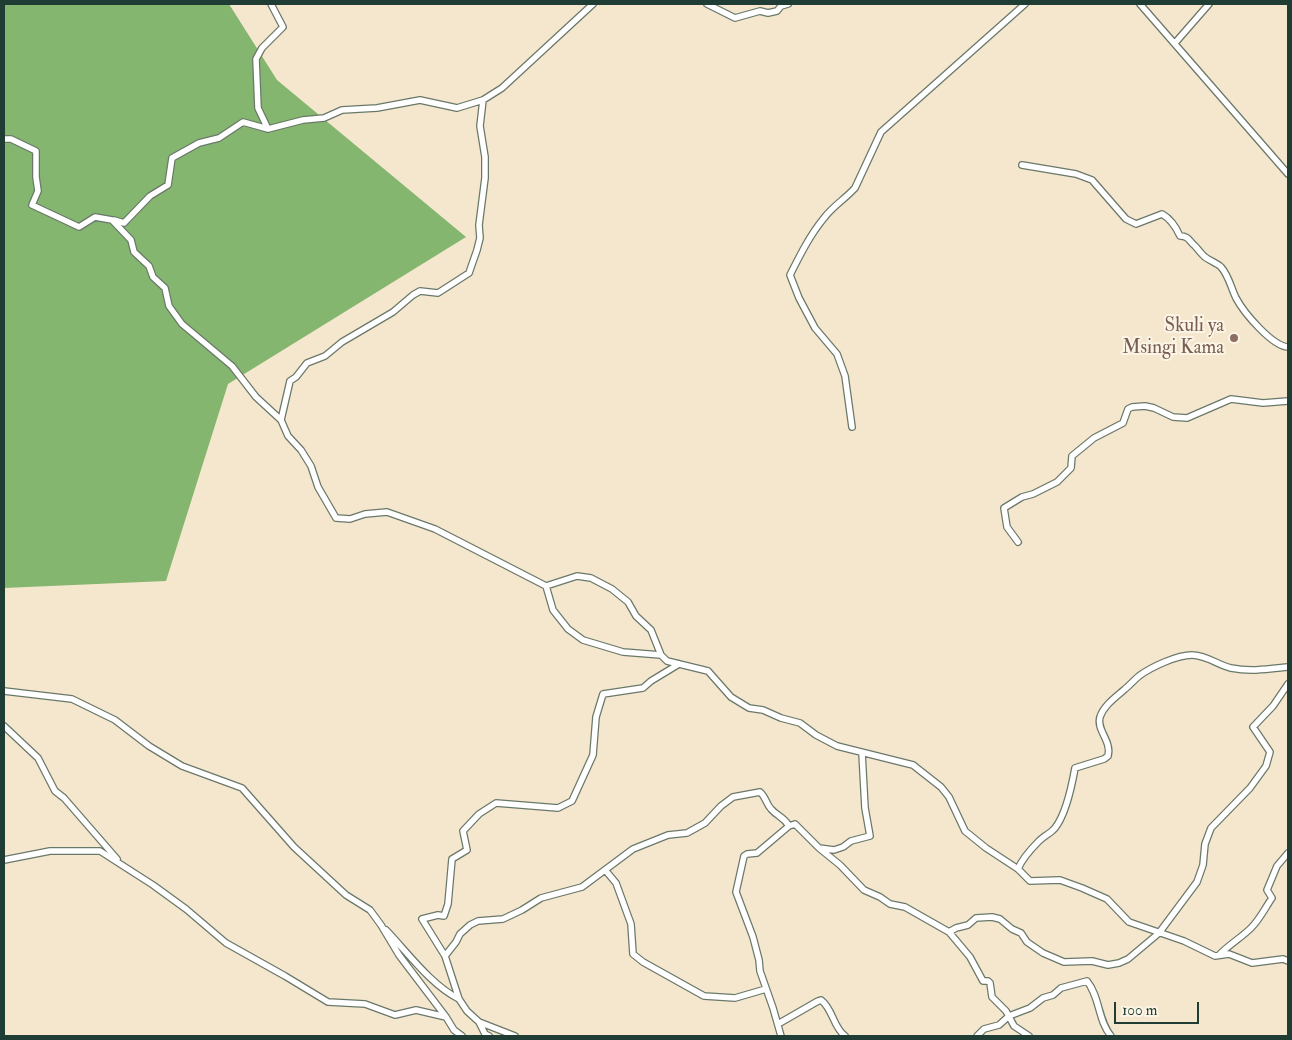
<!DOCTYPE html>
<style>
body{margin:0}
#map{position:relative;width:1292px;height:1040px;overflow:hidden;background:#f5e7ce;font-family:"IM FELL Double Pica",serif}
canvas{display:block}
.frame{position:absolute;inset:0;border:5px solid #1f3d34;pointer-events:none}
.scale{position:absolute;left:1114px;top:1002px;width:85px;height:22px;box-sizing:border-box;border:2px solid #1f3d34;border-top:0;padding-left:6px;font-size:15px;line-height:18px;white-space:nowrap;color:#1f3d34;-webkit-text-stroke:4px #fcf5e5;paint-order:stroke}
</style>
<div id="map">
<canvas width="1292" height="1040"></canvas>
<div class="frame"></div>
<div class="scale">100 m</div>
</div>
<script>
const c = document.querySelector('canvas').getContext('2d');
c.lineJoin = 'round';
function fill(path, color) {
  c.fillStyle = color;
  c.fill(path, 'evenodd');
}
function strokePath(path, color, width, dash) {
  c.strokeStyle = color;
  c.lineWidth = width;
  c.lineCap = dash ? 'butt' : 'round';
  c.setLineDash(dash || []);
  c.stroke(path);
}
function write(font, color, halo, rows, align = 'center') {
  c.font = font + ' "IM FELL Double Pica",serif';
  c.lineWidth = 4;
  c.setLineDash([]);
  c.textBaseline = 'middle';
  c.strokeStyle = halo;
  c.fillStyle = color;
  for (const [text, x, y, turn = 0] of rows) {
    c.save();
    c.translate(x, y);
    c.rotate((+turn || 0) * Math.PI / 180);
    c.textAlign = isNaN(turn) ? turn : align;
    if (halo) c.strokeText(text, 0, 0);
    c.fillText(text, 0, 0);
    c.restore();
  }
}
const forest = new Path2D(`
 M4 4H229L277 80 466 237 228 384 166 581 4 588Z`);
const minor = new Path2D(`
 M707 4 735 18 760 11 768 13 777 11 781 6 788 4
 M1140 4 1288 174
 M1175 43 1209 4
 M268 129 258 108 256 59 262 48 283 27 271 4
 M4 139H11L36 151V177L38 191 32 205 79 227 95 217 112 220 131 240 134 252 149 266 153 277 165 288 169 306 182 324 232 366 256 397 281 420 288 436 301 450 311 466 318 487 336 518 350 519 365 514 387 512 435 529 546 586 553 610 568 629 583 640 623 652 661 655 667 661 708 671 731 697 749 708 763 710 781 718 800 723 816 735 837 746 913 765 941 787 949 797 965 831 986 848 1018 869 1030 881 1060 880 1082 888 1107 899 1129 922 1184 941 1215 956 1229 954 1252 963 1283 959 1288 961
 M1022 165 1076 174 1092 180 1126 219 1136 224 1162 214C1171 219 1176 227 1180 236 1189 236 1189 241 1195 246 1198 249 1201 254 1205 257 1210 261 1217 263 1221 267 1229 276 1231 288 1236 298 1244 313 1272 346 1288 347
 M114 220 124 223 150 196 168 185 172 158 199 143 219 138 243 122 268 129 303 120 324 118 342 110 377 108 420 100 457 108 483 100
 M281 420 290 381 296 377 307 363 325 356 342 342 393 312 413 295 420 291 438 293 469 273 477 250 480 238 479 225 485 178V157L480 126 483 100 502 88 593 4
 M852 427 845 376 837 354 815 328 799 298 790 275C800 255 810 235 824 218 833 206 845 199 855 188L881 132 1025 4
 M1018 542 1007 527 1004 508 1022 497 1033 494 1057 482 1071 468 1072 456 1094 438 1123 423 1128 409 1132 407 1145 406 1154 408 1173 417 1187 418 1231 399 1263 403 1288 401
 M546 586 577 576 591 578 612 589 628 602 636 616 651 630 661 655
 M4 691 72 699 115 720 149 746 182 766 242 788 294 847 346 895 370 910 381 925 399 955 446 1017
 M4 726 38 758 55 791 64 798 117 859
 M819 848 840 865 864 890 880 897 890 904 905 907 949 932 970 957 983 981H988L990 983 992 997 1006 1011 1014 1026 1029 1036
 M4 860 50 851H100L153 885 186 909 226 943 285 976 328 1002 365 1004 395 1015 416 1010 446 1017 454 1030 462 1036
 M1018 869C1022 859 1032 848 1039 841 1044 836 1051 833 1055 828 1066 814 1072 785 1075 768L1104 759 1108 756C1112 741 1096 730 1100 717 1104 705 1116 697 1125 689 1130 685 1134 680 1139 676 1151 667 1177 655 1192 655 1206 655 1218 665 1231 668 1251 672 1269 669 1288 667
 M606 871 616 883 631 924 633 954 643 962 704 996 735 998 766 989
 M386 930C408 953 431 985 459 999
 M949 932 956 928 968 925 976 918 992 917 1000 919 1012 929 1021 933 1027 942 1043 953 1064 962 1092 961 1108 965 1119 963 1128 959 1159 933 1197 882 1203 865 1205 844 1211 828 1250 788 1266 766 1270 752 1253 727 1273 706 1288 684
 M1220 954C1230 944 1242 937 1251 928 1260 919 1265 908 1272 898L1267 890 1277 866 1288 853
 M445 956 456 942 460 934 470 925 478 921 503 919 522 910 541 898 582 887 633 849 668 835 687 833 705 823 721 806 733 797 760 792C766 797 766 804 771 809 778 817 783 816 789 826
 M479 1022 485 1034 489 1036
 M778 1024 818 1001 821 1000C833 1009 833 1027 845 1036
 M515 1036 479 1022 467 1011 459 999 445 956 422 919 438 915 444 916 448 904 452 859 467 850 463 831 479 814 496 803 558 808 572 801 593 755 596 717 603 694 643 688 651 681 679 664
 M781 1036 773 1008 760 971 759 960 753 937 736 892 744 856 747 854 757 853 789 826 795 824 819 848 834 850 843 847 851 841 870 836 865 808 862 753
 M977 1036 984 1029 999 1025 1009 1016 1030 1008 1043 998 1053 995 1061 988 1087 981C1100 997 1098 1021 1111 1036`);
const markers = [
 [1234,338,5,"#8d6e63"]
];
const educationNames = [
 ["Skuli ya",1224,327],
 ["Msingi Kama",1224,349]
];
fill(forest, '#85b66f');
strokePath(minor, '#6a786a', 8);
strokePath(minor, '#fff', 5.5);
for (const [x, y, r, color] of markers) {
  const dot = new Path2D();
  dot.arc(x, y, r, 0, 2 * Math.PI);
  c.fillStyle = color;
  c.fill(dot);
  strokePath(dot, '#fcf5e5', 2);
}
write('19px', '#785e54', '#fcf5e5', educationNames, 'right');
</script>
